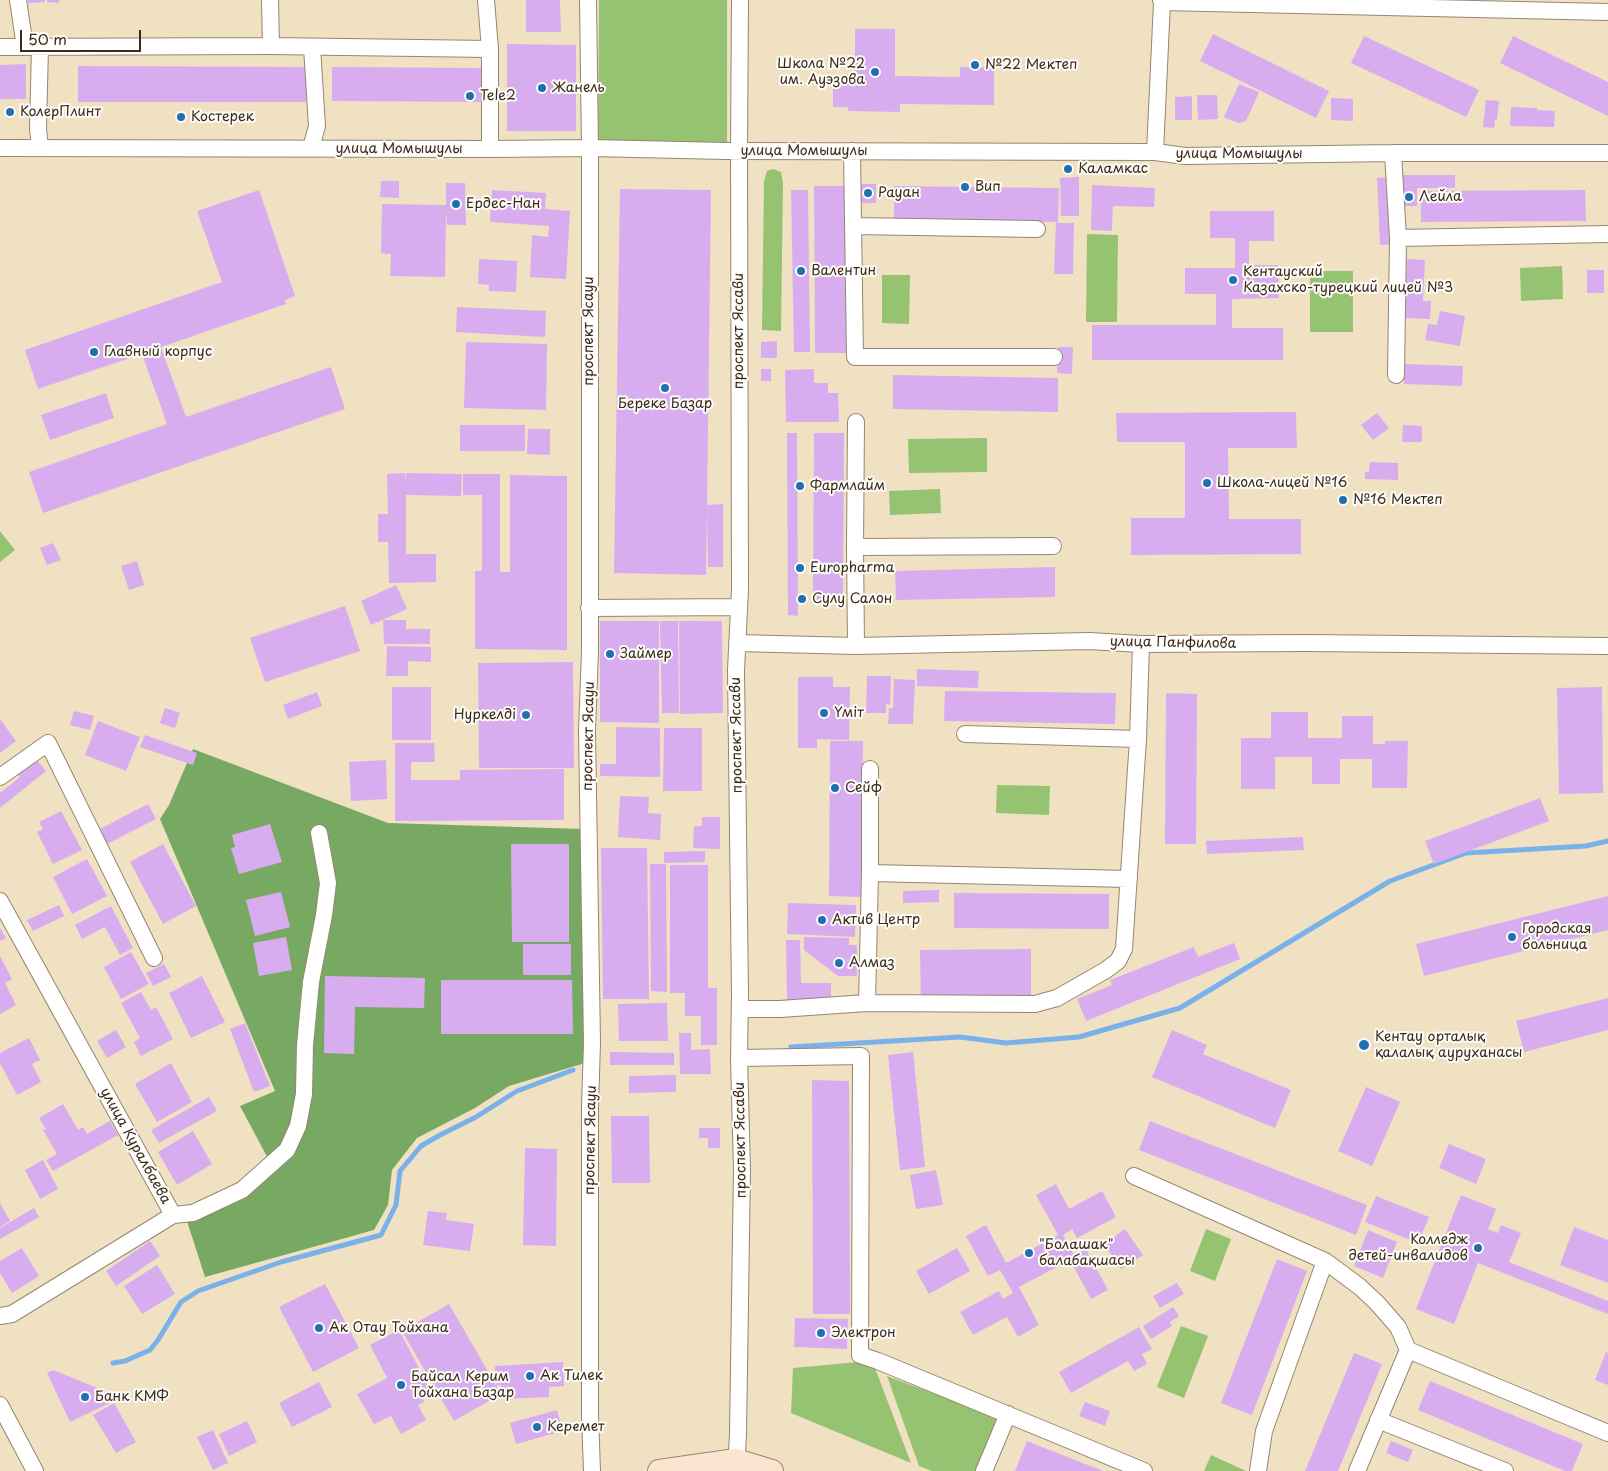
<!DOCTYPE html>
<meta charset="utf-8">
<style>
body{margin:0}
#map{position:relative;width:1608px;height:1471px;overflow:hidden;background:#f0e1c3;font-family:"Playpen Sans",sans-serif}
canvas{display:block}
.scale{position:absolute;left:20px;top:30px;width:121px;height:22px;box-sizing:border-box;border:2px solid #3b2a1e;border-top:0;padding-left:6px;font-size:15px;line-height:18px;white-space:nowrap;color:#3b2a1e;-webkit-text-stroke:4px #fdfcf7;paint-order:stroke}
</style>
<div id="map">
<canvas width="1608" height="1471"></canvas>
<div class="scale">50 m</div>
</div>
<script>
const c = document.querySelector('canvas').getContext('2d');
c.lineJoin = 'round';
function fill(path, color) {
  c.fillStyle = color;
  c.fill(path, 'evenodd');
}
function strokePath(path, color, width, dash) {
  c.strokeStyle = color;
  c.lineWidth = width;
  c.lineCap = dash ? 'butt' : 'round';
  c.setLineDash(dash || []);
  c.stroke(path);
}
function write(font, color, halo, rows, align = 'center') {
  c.font = font + ' "Playpen Sans",sans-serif';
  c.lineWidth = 4;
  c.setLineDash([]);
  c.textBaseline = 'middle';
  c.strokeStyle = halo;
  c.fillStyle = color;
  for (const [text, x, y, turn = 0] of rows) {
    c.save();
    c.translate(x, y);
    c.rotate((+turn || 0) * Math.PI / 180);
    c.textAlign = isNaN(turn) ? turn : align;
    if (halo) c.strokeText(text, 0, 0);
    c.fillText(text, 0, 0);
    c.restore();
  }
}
const green = new Path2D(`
 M599 0H727V142H598Z
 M773 169 781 172 783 183 781 331 762 330 764 181 767 171Z
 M1087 234 1118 235 1117 322H1086Z
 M1562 266 1563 299 1521 301 1520 268Z
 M1310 271H1353V332H1310Z
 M882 275H910L909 324 882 323Z
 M987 438V472L909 473 908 439Z
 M940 489 941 513 890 515 889 491Z
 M0 531 15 550 0 562Z
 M997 785 1050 786 1049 815 996 813Z
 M1206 1229 1231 1239 1215 1281 1190 1271Z
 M1181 1326 1208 1336 1184 1398 1157 1387Z
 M858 1362 875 1368 911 1463 791 1413 793 1368Z
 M887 1376 999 1418 980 1471H932L919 1466Z
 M1211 1455 1246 1471H1204Z`);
const forest = new Path2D(`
 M193 749 388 823 584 829 585 1063 509 1086 475 1108 417 1138 392 1170 388 1205 374 1230 205 1277 184 1212 272 1166 240 1106 275 1091 160 819 169 805Z`);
const stream = new Path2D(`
 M791 1047 960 1037 1006 1043 1079 1037 1180 1008 1390 881 1466 853 1586 846 1608 841
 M113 1363 125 1361 150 1350 158 1340 181 1302 198 1291 281 1262 381 1235 396 1205 400 1171 421 1146 440 1135 476 1117 517 1091 573 1070`);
const building = new Path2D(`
 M28 0H45V2L28 3Z
 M47 0H59V3L47 2Z
 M526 0H560L561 32H526Z
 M855 29H895V76L960 77V67L994 68V105L900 104V112L848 111V107H833V76H855Z
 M1213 34 1329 91 1316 118 1200 61Z
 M1364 36 1479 90 1466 117 1351 63Z
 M1513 36 1608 82V116L1500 63Z
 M507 44 576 45V131H507Z
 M26 64V99H0V65Z
 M78 66 306 67V102H78Z
 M332 67 487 68V102L332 101Z
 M1239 84 1259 92 1246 121 1238 123 1224 117Z
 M1197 95H1217L1218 119 1198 120Z
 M1192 96V120H1175V97Z
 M1331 98 1353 99V121L1331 120Z
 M1486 100 1499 101 1497 120H1495L1494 128 1483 127Z
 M1511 107 1537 108V110L1555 111 1554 127 1510 126Z
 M1401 175H1455V188H1417V206H1401Z
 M1079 177V216H1061L1060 178Z
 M1393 177 1396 244 1380 245 1377 178Z
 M381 181H399V198L380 197Z
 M446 183H465L466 225H447L446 210 445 277 390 276 391 254 381 253 382 204 446 205Z
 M860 184H876V203H860Z
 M1092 185 1155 188 1154 207 1113 206 1112 231 1091 230Z
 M814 186H847L848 353H815Z
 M894 186 1059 188 1058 223H1074L1073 274H1054L1056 222 894 220Z
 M620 189 711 190 707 505 723 504V567H708L707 509 706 575 614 573Z
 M259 190 295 296 285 300 286 304 161 347 186 417 331 367 345 409 43 513 29 472 167 424 142 354 38 389 25 350 222 282 197 211Z
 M492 190 546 193 545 209 570 211 566 279 530 277 532 235 548 237 549 226 490 222Z
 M791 190H808L810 352H794Z
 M1585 190 1586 221 1421 222V191Z
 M1210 211H1274V241H1249V265H1278L1279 298 1232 299V328H1283V360H1092V325H1216V294H1185V268H1235V238H1210Z
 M479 259 517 261 516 292 489 291V285L478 284Z
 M1407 259 1425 260 1423 301H1431L1430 319 1404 318Z
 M1587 270H1604V293H1587Z
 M457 307 546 311 545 337 456 332Z
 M1440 311 1465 316 1460 346 1425 340 1428 324 1437 325Z
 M777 341V358H761V342Z
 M466 342 547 344 546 410 464 408Z
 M1058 347H1073L1072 374 1057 373Z
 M1404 364 1463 366 1462 386 1404 384Z
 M761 369H771V381H761Z
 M814 369V383H828V393H838L839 422H786L785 370Z
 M893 375 1058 378V412L893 409Z
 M106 393 114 418 50 440 41 415Z
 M1296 412 1297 448H1228L1229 519H1301V554L1131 555V518H1185V442H1117L1116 413Z
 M1377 413 1389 428 1373 440 1361 425Z
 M460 425H525V451H460Z
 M1403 425 1422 426V442H1402Z
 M528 429H550V455L527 454Z
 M787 433H797L798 616 788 615Z
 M814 433H844L843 600H813Z
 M1370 462 1398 463V480L1365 479V472H1369Z
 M405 473V481L406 473 462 474 461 496 406 495V554H436V582L389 583 388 542H378V514H388L387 474Z
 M463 474H500V572H510V475L567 476V650L475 649V571H482V495H463Z
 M53 543 61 560 47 565 40 548Z
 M137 561 144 585 129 590 121 566Z
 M1055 567V597L896 600 895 571Z
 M396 585 407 609 371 625 361 601Z
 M345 606 360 651 265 682 250 638Z
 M383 620H406V629H430V644H384Z
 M600 621H659V723L600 722Z
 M660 621H678L679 713H662Z
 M679 621H722L723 713 680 714Z
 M387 646 431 647V662L408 661V676H386Z
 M573 662 574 768H479L478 663Z
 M917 669 979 671 978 688 917 686Z
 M867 676H891L890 705 886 704V713H866Z
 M798 677H833V687H850L849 740 817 739V748H798Z
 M894 679 915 680 913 724H888L889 708H893Z
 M392 687H431V740H392Z
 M1602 687 1603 793 1559 794 1557 688Z
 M945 691 1116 693 1115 724 944 721Z
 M317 692 322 706 288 719 283 705Z
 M1166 693 1197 694 1196 844H1165Z
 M165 708 180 713 175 728 160 723Z
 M74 711 94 716 90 730 70 725Z
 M1271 712H1308V738H1342V716H1373V744H1385V741H1408L1407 788H1372V759H1340V784H1312V757H1275V789H1241V738H1271Z
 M0 719 16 741 0 753Z
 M98 721 140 737 126 771 85 755Z
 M616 727 660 728V777L600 776V764H616Z
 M664 728H702V791H663Z
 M145 735 197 753 193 765 140 747Z
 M830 741H863L862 897 829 896Z
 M395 743H434L435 762H411V780H460V770L564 769V820L395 821Z
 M36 759 46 771 0 808V793L20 777 17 774Z
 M386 760 387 799 351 801 349 762Z
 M620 796 649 797 648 813 661 814 660 840 618 837Z
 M1540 798 1549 821 1434 864 1425 841Z
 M148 804 156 819 103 846 96 831Z
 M61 811 82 850 53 864 37 832 43 829 39 822Z
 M702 817H720V849L693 848 694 826H702Z
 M270 824 282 862 239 874 231 848 235 847 232 835Z
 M1303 837 1304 850 1207 854 1206 841Z
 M163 844 196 906 163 924 130 862Z
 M511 844H569V942H512Z
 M601 848H647L649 999H603Z
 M705 851V862L664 863V852Z
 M87 859 107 896 72 914 53 877Z
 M650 864H666L667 992 651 991Z
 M670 865H708V988H717V1045H701V1016H685V993H670Z
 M939 890V902L903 903V891Z
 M281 892 290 927 255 936 246 900Z
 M954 893 1109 894V929L954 928Z
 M1608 896V930L1424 976 1416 944Z
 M788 903 856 905 855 937 787 934Z
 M59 905 64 916 33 931 27 920Z
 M111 906 133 948 120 955 105 927 82 939 75 925Z
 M0 928 6 938 0 941Z
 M286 937 292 970 259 976 253 943Z
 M804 937 849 938V945H857V976H838L804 950Z
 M786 940H800L801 983H831V1001H787Z
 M1234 943 1240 959 1086 1021 1077 999 1112 985 1110 980 1194 947 1198 957Z
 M523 944H571V975H523Z
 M1031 949V1000L921 1001 920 950Z
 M131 952 149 984 121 999 104 967Z
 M0 956 12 979 5 983 16 1005 0 1014Z
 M164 964 171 977 153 986 146 973Z
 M202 976 225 1022 191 1038 169 993Z
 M325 976 425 978 424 1008 355 1007 354 1054 324 1053Z
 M441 980H572L573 1034H441Z
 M141 992 151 1010 156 1007 173 1039 141 1056 134 1042 140 1038 121 1003Z
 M1608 998V1030L1524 1052 1516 1021Z
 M667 1003 668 1041H619L618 1004Z
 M245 1023 270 1086 254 1092 230 1029Z
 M116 1030 126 1047 107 1058 97 1041Z
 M1172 1030 1207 1045 1203 1054 1291 1090 1275 1128 1152 1077Z
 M679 1033H691V1050L710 1049 711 1074H680Z
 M29 1038 40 1060 32 1064 41 1082 17 1095 0 1063V1053Z
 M610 1052 674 1053V1065H610Z
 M913 1052 925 1167 900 1170 888 1055Z
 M171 1063 192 1102 157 1122 135 1084Z
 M676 1075V1092L629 1093V1076Z
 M812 1080 849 1081 850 1314H813Z
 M1366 1087 1400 1102 1372 1166 1338 1151Z
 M209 1097 217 1111 159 1143 151 1130Z
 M63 1104 78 1130 83 1127 87 1134 110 1121 118 1135 53 1171 46 1160 57 1154 43 1130 46 1129 39 1118Z
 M611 1116H649L650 1183H612Z
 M1150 1121 1367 1205 1356 1235 1139 1150Z
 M699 1128H720V1148H708V1138H699Z
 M193 1131 212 1164 177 1185 158 1152Z
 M1449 1144 1486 1159 1476 1184 1439 1168Z
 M525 1148 557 1149 556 1246 523 1245Z
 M43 1160 58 1189 40 1199 25 1170Z
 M936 1170 943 1205 916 1209 910 1175Z
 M1056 1184 1069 1209 1102 1191 1116 1217 1077 1238 1072 1229 1063 1235 1074 1255 1086 1249 1108 1290 1091 1299 1070 1260 1019 1287 1039 1325 1018 1337 1007 1317 973 1335 960 1312 999 1291 1003 1299 1013 1293 1000 1270 988 1276 966 1236 986 1225 1006 1263 1058 1235 1036 1195Z
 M1461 1195 1496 1209 1488 1229 1498 1233 1501 1225 1521 1233 1509 1262 1608 1301V1314L1478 1263 1454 1324 1416 1309Z
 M1376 1196 1429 1217 1418 1243 1365 1222Z
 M0 1203 10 1221 0 1227Z
 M34 1208 39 1217 0 1239V1228Z
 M428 1211 447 1213 446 1220 474 1224 470 1251 423 1245Z
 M1574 1227 1608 1240V1283L1560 1265Z
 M1125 1229 1143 1255 1121 1269 1104 1244Z
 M1368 1230 1397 1242 1383 1278 1354 1266Z
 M150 1241 160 1256 116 1286 106 1271Z
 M22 1248 39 1276 12 1293 0 1273V1261Z
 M957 1248 970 1271 929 1294 916 1271Z
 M1277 1259 1307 1271 1252 1415 1221 1403Z
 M157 1265 175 1294 142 1314 124 1286Z
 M1177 1283 1184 1294 1160 1308 1153 1296Z
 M325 1284 359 1348 313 1372 279 1307Z
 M449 1304 501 1394 454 1421 402 1331Z
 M1173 1307 1179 1316 1170 1322 1172 1326 1151 1339 1143 1326Z
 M795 1318 848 1319 847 1349 794 1347Z
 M1139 1327 1152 1349 1142 1354 1147 1364 1134 1371 1128 1361 1071 1393 1059 1372Z
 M399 1330 431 1391 422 1396 425 1401 418 1405 426 1420 401 1434 391 1416 374 1424 357 1394 387 1378 370 1345Z
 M1606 1352 1608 1353V1385L1595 1380Z
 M1354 1353 1382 1364 1338 1471H1305Z
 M563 1362 564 1386 549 1387V1397L502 1399 501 1385 496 1386 495 1366Z
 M53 1370 110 1393 114 1401 70 1422 47 1373Z
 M1430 1381 1583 1444 1572 1471H1565L1418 1410Z
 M319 1382 332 1407 292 1427 279 1403Z
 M1085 1402 1110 1411 1105 1426 1079 1416Z
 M114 1403 136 1442 116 1453 93 1415Z
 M557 1410 563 1431 516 1444 510 1423Z
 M247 1421 257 1442 229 1456 219 1434Z
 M213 1430 228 1463 213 1470 197 1437Z
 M1027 1441 1103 1471H1015Z
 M1391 1441 1413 1450 1408 1462 1386 1453Z`);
const street = new Path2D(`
 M18 0 25 47
 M270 0 271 46
 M486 0 490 49V149
 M588 0 590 148V651L587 731 592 1043 590 1106V1415L592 1471
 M1162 2 1608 12
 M40 46 38 129 40 147
 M0 47 271 46 490 49
 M0 148 490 149 590 148 726 151 1155 152 1185 156 1393 153H1608
 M311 148 317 126 312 47
 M852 151 855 357H1054
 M1155 152 1162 2 1161 0
 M1393 153 1398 238 1396 375
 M854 226 1037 229
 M1398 238 1608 234
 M856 422 855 547 856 646
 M855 547 1053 546
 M589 608 739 607
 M737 643 856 646 1089 641 1141 644 1306 643 1608 646
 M965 734 1138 739
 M0 777 48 743 154 958
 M870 873 1129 879
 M0 901 173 1215
 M867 1003 870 873V769
 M740 1009H780L867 1003 1035 1004 1057 998 1106 970 1118 961 1124 949 1138 739 1141 644
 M739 1058 861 1056 860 1355 878 1361 1144 1471
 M1134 1176 1325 1261 1360 1287 1377 1303 1398 1327 1408 1350 1608 1433
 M0 1316 12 1314 173 1215 193 1213 242 1190 287 1150 298 1126 304 1094 305 1045 311 982 324 915 328 883 319 833
 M0 1405 35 1471
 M1378 1420 1505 1471
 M736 1471 738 1434 742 1169 739 1058 740 995 736 670 740 589 739 150 740 0
 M984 1471 1008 1414
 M1258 1471 1264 1431 1325 1261
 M1357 1471 1408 1350`);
const secondary = new Path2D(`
 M659 1471 736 1460 772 1471`);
const markers = [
 [975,65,5,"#1f6fb2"],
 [875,72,5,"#1f6fb2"],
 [542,88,5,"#1f6fb2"],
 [470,96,5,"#1f6fb2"],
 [10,112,5,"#1f6fb2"],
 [181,117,5,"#1f6fb2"],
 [1068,169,5,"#1f6fb2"],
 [965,187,5,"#1f6fb2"],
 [868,193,5,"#1f6fb2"],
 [1409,197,5,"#1f6fb2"],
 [456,204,5,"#1f6fb2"],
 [801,271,5,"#1f6fb2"],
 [1233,280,5,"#1f6fb2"],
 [94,352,5,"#1f6fb2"],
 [665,388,5,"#1f6fb2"],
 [1207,483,5,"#1f6fb2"],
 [800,486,5,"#1f6fb2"],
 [1343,500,5,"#1f6fb2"],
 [800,568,5,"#1f6fb2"],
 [802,599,5,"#1f6fb2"],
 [610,654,5,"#1f6fb2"],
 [824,713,5,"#1f6fb2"],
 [526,715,5,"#1f6fb2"],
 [835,788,5,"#1f6fb2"],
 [822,920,5,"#1f6fb2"],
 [1512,937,5,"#1f6fb2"],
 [839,963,5,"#1f6fb2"],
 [1364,1045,6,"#1f6fb2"],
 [1478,1248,5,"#1f6fb2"],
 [1029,1253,5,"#1f6fb2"],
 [319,1328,5,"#1f6fb2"],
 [821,1333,5,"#1f6fb2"],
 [530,1376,5,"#1f6fb2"],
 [401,1385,5,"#1f6fb2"],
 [85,1397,5,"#1f6fb2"],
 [537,1427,5,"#1f6fb2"]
];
const poiNames = [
 ["Школа №22",865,64,"right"],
 ["им. Ауэзова",865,80,"right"],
 ["№22 Мектеп",985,65],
 ["Жанель",552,88],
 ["Tele2",480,96],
 ["КолерПлинт",20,112],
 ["Костерек",191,117],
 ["Каламкас",1078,169],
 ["Вип",975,187],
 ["Рауан",878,193],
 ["Лейла",1419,197],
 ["Ердес-Нан",466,204],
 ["Валентин",811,271],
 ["Кентауский",1243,272],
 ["Казахско-турецкий лицей №3",1243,288],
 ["Главный корпус",104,352],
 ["Береке Базар",665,404,"center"],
 ["Школа-лицей №16",1217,483],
 ["Фармлайм",810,486],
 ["№16 Мектеп",1353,500],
 ["Europharma",810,568],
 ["Сулу Салон",812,599],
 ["Займер",620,654],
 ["Үміт",834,713],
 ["Нуркелді",516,715,"right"],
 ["Сейф",845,788],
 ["Актив Центр",832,920],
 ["Городская",1522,929],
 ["больница",1522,945],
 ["Алмаз",849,963],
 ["Кентау орталық",1375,1037],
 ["қалалық ауруханасы",1375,1053],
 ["Колледж",1468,1240,"right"],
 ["детей-инвалидов",1468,1256,"right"],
 ["\"Болашак\"",1039,1245],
 ["балабақшасы",1039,1261],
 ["Ак Отау Тойхана",329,1328],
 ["Электрон",831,1333],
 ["Ак Тилек",540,1376],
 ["Байсал Керим",411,1377],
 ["Тойхана Базар",411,1393],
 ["Банк КМФ",95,1397],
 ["Керемет",547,1427]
];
const streetNames = [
 ["улица Момышулы",399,149],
 ["улица Момышулы",804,151],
 ["улица Момышулы",1239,154],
 ["проспект Ясауи",589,331,-90],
 ["проспект Яссави",739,331,-90],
 ["улица Панфилова",1173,643,1],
 ["проспект Яссави",737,735,-91],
 ["проспект Ясауи",589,736,-89],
 ["проспект Ясауи",591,1140,-89],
 ["проспект Яссави",741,1140,-91],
 ["улица Куралбаева",135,1146,61]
];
fill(green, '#96c371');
fill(forest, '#78a963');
strokePath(stream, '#7ab1e9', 5);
fill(building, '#d8adf0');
strokePath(street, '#968670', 18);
strokePath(secondary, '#968670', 24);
strokePath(street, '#fff', 16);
strokePath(secondary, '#fde4d1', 22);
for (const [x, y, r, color] of markers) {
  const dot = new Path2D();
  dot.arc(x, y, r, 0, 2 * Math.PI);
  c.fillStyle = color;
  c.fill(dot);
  strokePath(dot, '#fdfcf7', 2);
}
write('14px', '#3b2a1e', '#fdfcf7', poiNames, 'left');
write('14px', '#3b2a1e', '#fdfcf7', streetNames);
</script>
